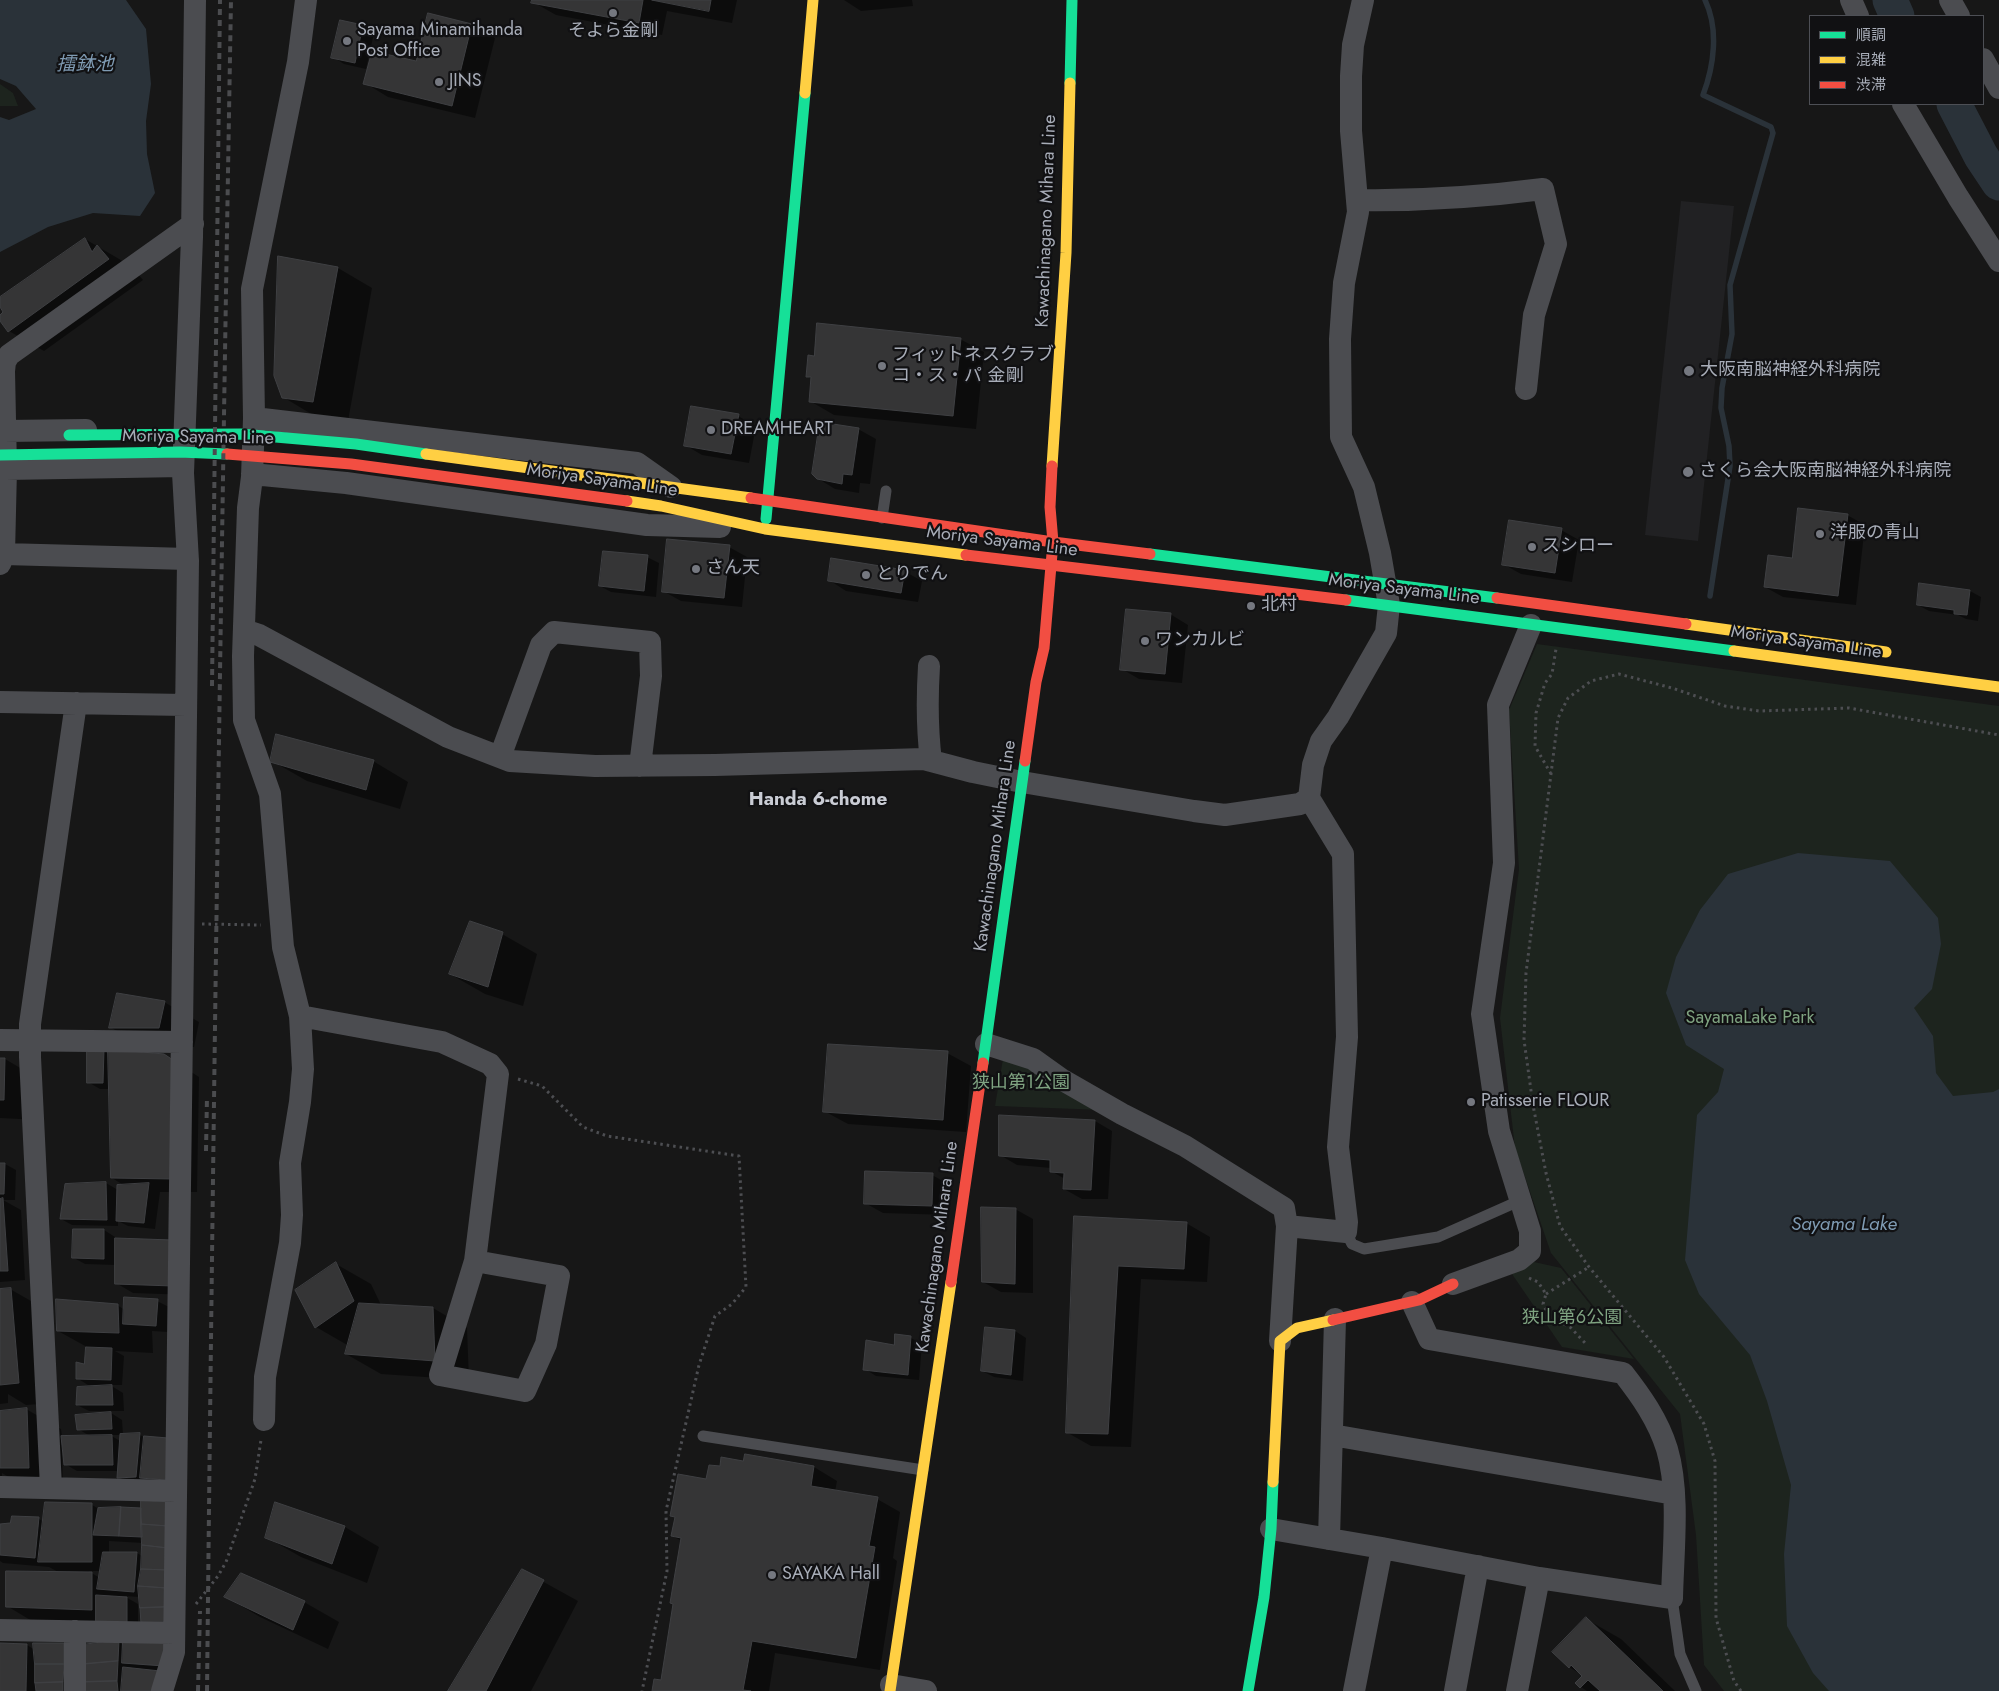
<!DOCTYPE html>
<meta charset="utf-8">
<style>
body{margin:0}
#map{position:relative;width:1999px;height:1691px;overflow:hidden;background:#171717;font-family:Jost,"Noto Sans JP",sans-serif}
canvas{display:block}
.legend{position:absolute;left:1809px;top:15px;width:175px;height:90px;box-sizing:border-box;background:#111113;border:1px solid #4d4f55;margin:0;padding:6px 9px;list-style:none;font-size:15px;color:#a8adb8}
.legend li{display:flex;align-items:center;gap:10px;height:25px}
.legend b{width:25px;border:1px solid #4d4f55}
</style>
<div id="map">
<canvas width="1999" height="1691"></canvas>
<ul class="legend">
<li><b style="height:6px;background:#16e098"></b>順調</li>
<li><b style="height:6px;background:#ffcf43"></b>混雑</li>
<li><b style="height:6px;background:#f24e42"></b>渋滞</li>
</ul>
</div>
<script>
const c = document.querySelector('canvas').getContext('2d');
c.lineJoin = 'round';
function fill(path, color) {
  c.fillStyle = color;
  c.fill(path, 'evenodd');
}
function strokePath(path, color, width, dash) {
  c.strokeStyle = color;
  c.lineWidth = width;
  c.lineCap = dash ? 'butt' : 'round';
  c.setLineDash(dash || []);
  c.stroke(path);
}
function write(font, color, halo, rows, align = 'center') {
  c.font = font + ' Jost,"Noto Sans JP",sans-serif';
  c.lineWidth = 4.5;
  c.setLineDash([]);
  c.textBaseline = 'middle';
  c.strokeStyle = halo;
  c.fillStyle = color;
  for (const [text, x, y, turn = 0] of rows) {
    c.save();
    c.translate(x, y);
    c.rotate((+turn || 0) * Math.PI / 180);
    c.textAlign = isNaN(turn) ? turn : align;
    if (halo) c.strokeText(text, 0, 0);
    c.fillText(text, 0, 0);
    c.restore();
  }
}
const built = new Path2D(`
 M1681 201 1734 206 1698 541 1645 535Z`);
const green = new Path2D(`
 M0 84 13 93 18 106H0Z
 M1537 644 1999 706V1691H1724L1704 1665 1696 1535 1680 1414 1551 1253 1515 1148 1500 1018 1519 869 1509 710Z
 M1004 1053 1104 1110 995 1106Z
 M1534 1262 1561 1268 1634 1359 1562 1347 1512 1274Z`);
const water = new Path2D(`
 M0 0H126L146 29 151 84 146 121 147 154 155 193 140 216 93 213 48 227 0 252V117L9 120 36 109 16 86 0 79Z
 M1798 853 1890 861 1938 918 1941 944 1932 989 1914 1008 1933 1036 1936 1073 1953 1096 1993 1092 1999 1089V1691H1829L1813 1673 1787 1626 1784 1554 1791 1485 1767 1401 1750 1355 1699 1294 1685 1260 1697 1115 1718 1092 1724 1069 1686 1045 1666 993 1676 957 1700 910 1728 874Z`);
const shadow = new Path2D(`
 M533 0H737L732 23 667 11 662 35 556 15 533 2Z
 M844 0H912L913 6 861 11Z
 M341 21 363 26 374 33 366 69 344 64 333 57Z
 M472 25 495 38 475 118 388 97 365 83 417 63Z
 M85 239 131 266 143 280 44 351 9 331 0 318 5 312 0 305V298Z
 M338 268 372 288 348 421 318 418 283 397Z
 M960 339 984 352 976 429 834 415 810 401 812 379 807 376 815 357Z
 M738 416 756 426 749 463 702 455 685 445Z
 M858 429 876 439 870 484 860 483 859 493 835 489 817 478Z
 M1847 515 1865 525 1856 605 1783 597 1765 587 1793 559Z
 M1561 530 1579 540 1572 582 1521 574 1503 564Z
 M729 547 747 557 742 607 681 601 663 591Z
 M647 557 659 563 656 597 611 592 600 586Z
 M904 571 922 581 918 602 846 591 829 580Z
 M1970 591 1981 597 1978 621 1966 619 1958 615 1929 611 1918 605Z
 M1170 614 1188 625 1182 683 1139 679 1122 669Z
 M272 761H373L408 782 400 809 307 781Z
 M502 934 537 954 523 1006 485 994 450 974Z
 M164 1002 199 1022 194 1047H145L110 1027Z
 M104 1051 110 1054 188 1070 199 1077 197 1192H160L155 1229 128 1226 118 1221V1226L72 1225 61 1219 106 1183 118 1190 125 1186 112 1178 110 1089H100L88 1082Z
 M947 1053 971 1066 966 1132 848 1124 824 1111Z
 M0 1059H5L39 1079V1120L0 1118Z
 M1095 1121 1112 1131 1108 1199H1082L1064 1189 1065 1179 1051 1171V1168L1017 1165 1000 1155Z
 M0 1164H5L16 1170 15 1200H3L21 1210 25 1280 0 1282Z
 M932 1175 950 1185 949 1215 883 1213 865 1203Z
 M1015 1209 1033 1219V1293L1001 1292 983 1282Z
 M1075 1217 1186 1223 1210 1237 1207 1282 1141 1279 1131 1447 1091 1446 1068 1433Z
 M104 1230 115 1237V1239L190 1295 133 1293 116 1283V1265L85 1264 74 1258V1231Z
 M336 1264 371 1284 381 1305 433 1308 467 1328 469 1380 381 1374 346 1354 349 1346 316 1327Z
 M10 1289 45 1309 54 1403 26 1405 8 1394V1403L0 1404V1290Z
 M157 1301 169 1307 168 1332 152 1331 153 1353 115 1351 124 1356 122 1385H110L123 1393 124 1411H89L77 1405 101 1387V1385H88L77 1378 85 1365 87 1347 58 1331 117 1305 125 1310Z
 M987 1328 1015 1331 1026 1338 1023 1381 994 1377 982 1371Z
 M911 1338 922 1344 919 1380 876 1376 865 1369 895 1346Z
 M26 1409 61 1429 62 1437 90 1436 78 1429 111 1413 122 1420 123 1435H140L144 1437 177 1486 130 1484 119 1477V1471H77L65 1464 64 1454H62L63 1487 27 1488 2 1473V1478H0V1412ZM110 1435H121L120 1441Z
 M745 1455 814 1467 837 1481 835 1492 877 1499 900 1512 893 1558 897 1561 880 1670 775 1653 769 1691H653L662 1682 674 1605 682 1541 672 1536 676 1518 672 1515 721 1467 744 1463Z
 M142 1501 169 1503 181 1510 178 1631 154 1630 142 1624 140 1597 124 1596 138 1604V1630L42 1627 7 1606V1572L60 1573 49 1567 3 1563 0 1561V1525L11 1524 13 1518 39 1519 44 1522 46 1503 92 1505 99 1509 121 1508 142 1510ZM109 1541 143 1543 142 1556 137 1553H109ZM88 1571H101L100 1578Z
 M345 1527 379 1547 367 1583 301 1557 266 1537Z
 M522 1570 578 1601 531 1691H449Z
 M226 1597 304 1602 339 1622 328 1649 260 1617Z
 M1586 1619 1621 1639 1675 1691H1587L1581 1687 1576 1683 1584 1676 1569 1667Z
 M119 1642 124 1645 169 1642 166 1691H86Z
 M63 1644 74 1691H0V1645H27L35 1650Z`);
const stream = new Path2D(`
 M1705 0C1719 29 1714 66 1703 95L1771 127 1773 133 1730 285 1732 334 1722 388 1721 408 1729 446 1730 466 1710 596`);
const river = new Path2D(`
 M1890 0 1897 16
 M1954 104 1981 156 1999 183`);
const building = new Path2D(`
 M532 0H643L639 23 531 3Z
 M652 0H711L709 11Z
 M428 13 472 24 452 106 363 84 372 51 416 61Z
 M340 20 363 25 355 63 331 58Z
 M85 238 92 252 97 245 109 259 8 332 0 321V315L3 312 0 307V297Z
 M278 256 338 267 313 402 282 398 274 376Z
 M817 323 961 338 953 416 809 402 811 377H806L808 355 814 356Z
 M691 406 739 414 731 454 684 446Z
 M820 422 859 428 852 475 843 474 842 484 817 479 812 474Z
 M1798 508 1848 514 1838 596 1764 587 1768 555 1792 558Z
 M1509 520 1562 528 1555 573 1502 565Z
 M667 539 730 545 724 598 662 592Z
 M603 551 648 555 644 591 599 586Z
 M831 558 905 570 901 593 828 581Z
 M1919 583 1970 590 1967 615 1954 614V610L1917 605Z
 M1126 609 1171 613 1165 674 1120 670Z
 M276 734 374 760 366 790 270 762Z
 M470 921 503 932 488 987 449 974Z
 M117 993 165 1001 159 1028H109Z
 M828 1044 948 1051 943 1120 823 1112Z
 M87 1049H104L103 1083H87Z
 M108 1049 164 1054 176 1062 174 1179 111 1178Z
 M0 1058H5L4 1100H0Z
 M999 1115 1095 1120 1091 1190 1063 1189 1064 1173 1050 1172V1160L999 1156Z
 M0 1163H5L4 1194H0Z
 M865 1171 933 1173 932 1206 864 1204Z
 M106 1182 107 1220 60 1219 65 1184Z
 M149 1183 144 1223 116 1221 117 1185Z
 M3 1198 8 1271H0V1199Z
 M981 1207 1016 1208 1015 1284 982 1282Z
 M1074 1216 1187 1222 1184 1269 1118 1266 1108 1434 1066 1433Z
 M73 1229H104V1259L72 1258Z
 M115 1238 172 1240 173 1286 115 1284Z
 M336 1262 354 1301 315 1328 295 1290Z
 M11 1288 19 1383 0 1385V1289Z
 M124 1297 158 1299 156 1326 123 1324Z
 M56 1299 118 1304 119 1333 57 1331Z
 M359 1303 433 1307 435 1361 345 1354Z
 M985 1327 1015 1330 1011 1375 981 1371Z
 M895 1334 911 1336 908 1375 863 1370 866 1340 894 1345Z
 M86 1347 112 1348 111 1380 76 1379V1362L84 1364Z
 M112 1385 113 1405H76L77 1387Z
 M27 1408 29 1468H0V1411Z
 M111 1412 112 1429 77 1430 75 1415Z
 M140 1433 136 1477 117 1478 120 1434Z
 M112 1435 113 1465H64L61 1436Z
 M144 1436 168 1438 166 1480 140 1478Z
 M745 1454 814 1466 811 1486 878 1497 869 1546 875 1547 856 1658 752 1641 743 1690 751 1691H652L654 1679 661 1680 673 1604 670 1603 681 1538 671 1536 675 1517 670 1516 678 1474 706 1479 709 1465 720 1466 721 1457 743 1461Z
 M141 1500 170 1502 168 1526 141 1524Z
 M45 1502 92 1503V1562H38Z
 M275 1502 345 1526 332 1564 265 1538Z
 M121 1507 141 1508 142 1537 119 1536Z
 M121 1507 119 1536 93 1535 98 1508Z
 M12 1516 39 1517 35 1558 0 1555V1524L10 1523Z
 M141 1524 168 1526V1548L142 1545Z
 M142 1545 168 1548V1570L141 1569Z
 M103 1552H137L134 1592 97 1589Z
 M141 1569 168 1570 167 1588 138 1586Z
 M522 1569 544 1580 486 1691H448Z
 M6 1571 92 1572V1610L6 1607Z
 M241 1573 305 1601 293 1630 224 1597Z
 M138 1586 167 1588 166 1607 140 1608Z
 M96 1595 127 1597V1624L96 1623Z
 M166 1607 167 1625 141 1624 140 1608Z
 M1586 1617 1663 1691H1600L1588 1680 1580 1688 1575 1683 1582 1676 1571 1665 1569 1668 1552 1652Z
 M119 1640 118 1661 85 1664 82 1645Z
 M123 1640 169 1641 164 1666 122 1663Z
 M0 1643 27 1644 26 1691H0Z
 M33 1643H64V1664H35Z
 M118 1661 117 1681 84 1682 85 1664Z
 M35 1664H64L63 1682 35 1683Z
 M123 1667 160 1671 152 1691H121Z
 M117 1681 118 1691H84V1682Z
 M63 1682V1691H36L35 1683Z`);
const path = new Path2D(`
 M1551 774 1535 746 1536 713 1545 683 1552 674 1556 649
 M202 924 261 925
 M518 1079 542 1086 583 1127 607 1136 739 1156 746 1287 732 1304 715 1316 699 1365 666 1511 667 1571 642 1691
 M1529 1278 1538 1282 1546 1294 1543 1304 1550 1317 1570 1327 1587 1345
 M1546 1294 1589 1267
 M196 1604 218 1576 226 1562 255 1479 261 1440
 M1741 1691 1734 1681 1716 1618 1715 1461 1704 1424 1664 1357 1589 1267 1560 1226 1546 1173 1533 1105 1524 1040 1526 973 1558 718 1568 698 1591 681 1619 674 1672 688 1725 706 1759 711 1849 708 1999 735`);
const lane = new Path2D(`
 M882 518 886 491
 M1346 1232 1352 1244 1364 1249 1438 1237 1519 1201
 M703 1436 923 1470
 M1672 1598 1680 1654 1696 1691`);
const street = new Path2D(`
 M1851 0 1858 16
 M1950 0 1959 16
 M1983 59 1999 88
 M1903 104 1958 197 1999 261
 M1357 200C1420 201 1481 197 1543 189L1556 244 1534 315 1526 389
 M254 418 637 463 671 487
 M4 431 86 430
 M6 469 183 466
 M252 474 346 483 647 525 720 527
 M4 554 188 559
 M0 564 4 554 6 469 4 371 5 362 9 355 193 224
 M244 630 259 635 448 737 510 761 595 766 715 765 924 759 973 772 1022 782 1194 811 1225 815 1300 804 1309 798 1313 765 1321 741 1338 717 1386 633 1389 605 1380 553 1364 487 1341 437 1340 339 1344 283 1358 212 1351 131V76L1353 45 1363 0
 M929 666C927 698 927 729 931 761
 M0 702 186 705
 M500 757 541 645 554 632 650 642 651 676 640 766
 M300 1016 442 1042 490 1064 498 1074 475 1261 440 1375 525 1391 546 1344 559 1276 475 1261
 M0 1040 182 1042
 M986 1044 1033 1059 1061 1079 1122 1114 1185 1146 1284 1208 1287 1226
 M1453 1284 1519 1260 1530 1251V1231L1499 1131 1482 1014 1504 863 1498 705 1531 625
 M1280 1341 1287 1226 1346 1232 1347 1222 1338 1147 1347 1037 1343 854 1309 798
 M264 1420 265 1377 290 1243 292 1215 290 1163 300 1102 303 1069 300 1016 283 947 270 794 244 720 243 656 248 508 252 477 254 418 252 289 298 62 306 0
 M1332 1435 1674 1494
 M0 1487 176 1491
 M51 1487 30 1057V1024L76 703
 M1271 1529 1382 1548 1539 1578 1672 1598C1673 1552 1680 1493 1667 1449 1658 1420 1641 1396 1623 1373L1429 1339 1412 1302
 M1329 1539 1335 1319
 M0 1630 174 1633
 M75 1631V1691
 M891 1685 926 1691
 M162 1691 174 1652 188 561 183 473 192 237 195 0
 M1354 1691 1382 1548
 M1455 1691 1478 1566
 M1517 1691 1539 1578`);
const fast = new Path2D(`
 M1070 83 1072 0
 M69 435 241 434 356 444 426 454
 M0 455 180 452 227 454
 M766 519 805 93
 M1150 554 1497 598
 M1346 600 1734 651
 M983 1063 1025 761
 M1248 1691 1264 1597 1271 1529 1273 1482`);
const slow = new Path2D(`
 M805 93 813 0
 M426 454 751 498
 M1052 466 1066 253 1070 83
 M627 501 661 506 765 529 966 555
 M1686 624 1886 652
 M1734 651 1999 687
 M1273 1482 1280 1341 1297 1328 1333 1320
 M890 1691 951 1282`);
const jam = new Path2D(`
 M227 454 351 464 627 501
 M751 498 1053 542 1150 554
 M966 555 1346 600
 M1497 598 1686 624
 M1025 761 1036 682 1044 648 1053 542 1050 507 1052 466
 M951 1282 983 1063
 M1333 1320 1419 1300 1453 1284`);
const rail = new Path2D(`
 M212 686 220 0
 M206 1151 207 1096
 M198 1691 200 1611
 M207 1691C213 1127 221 564 231 0`);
const markers = [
 [613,13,5,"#757880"],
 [347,41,5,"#757880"],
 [439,82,5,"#757880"],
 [882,366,5,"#757880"],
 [1689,371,6,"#757880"],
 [711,430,5,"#757880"],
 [1688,472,6,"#757880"],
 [1820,534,5,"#757880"],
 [1532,547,5,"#757880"],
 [696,569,5,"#757880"],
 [866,575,5,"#757880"],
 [1251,606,5,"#757880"],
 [1145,641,5,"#757880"],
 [1471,1102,5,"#757880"],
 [772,1575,5,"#757880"]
];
const poiNames = [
 ["Sayama Minamihanda",357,31],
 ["Post Office",357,52],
 ["そよら金剛",613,32,"center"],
 ["JINS",449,82],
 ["フィットネスクラブ",892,356],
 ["コ・ス・パ 金剛",892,377],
 ["大阪南脳神経外科病院",1700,371],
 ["DREAMHEART",721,430],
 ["さくら会大阪南脳神経外科病院",1699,472],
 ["洋服の青山",1830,534],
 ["スシロー",1542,547],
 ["さん天",706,569],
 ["とりでん",876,575],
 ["北村",1261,606],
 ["ワンカルビ",1155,641],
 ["Patisserie FLOUR",1481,1102],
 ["SAYAKA Hall",782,1575]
];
const streetNames = [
 ["Kawachinagano Mihara Line",1047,221,-88],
 ["Moriya Sayama Line",198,438,1],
 ["Moriya Sayama Line",602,481,8],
 ["Moriya Sayama Line",1002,542,7],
 ["Moriya Sayama Line",1404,590,7],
 ["Moriya Sayama Line",1806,643,8],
 ["Kawachinagano Mihara Line",996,846,-82],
 ["Kawachinagano Mihara Line",938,1247,-82]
];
const parkNames = [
 ["SayamaLake Park",1750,1019],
 ["狭山第1公園",1021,1084],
 ["狭山第6公園",1572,1319]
];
const waterNames = [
 ["擂鉢池",85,65],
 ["Sayama Lake",1844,1225]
];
const neighbourhoodNames = [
 ["Handa 6-chome",818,800]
];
fill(built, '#212123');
fill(green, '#1d241e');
fill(water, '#2a3239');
fill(shadow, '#0007');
strokePath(stream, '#2a3239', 5.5);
strokePath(river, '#2a3239', 35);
fill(building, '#353536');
strokePath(building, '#3f4043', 1);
strokePath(path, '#4d4e52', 3, [2.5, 4]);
strokePath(lane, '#4b4c50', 11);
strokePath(street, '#4b4c50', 22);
strokePath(fast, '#16e098', 11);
strokePath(slow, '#ffcf43', 11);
strokePath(jam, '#f24e42', 11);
strokePath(rail, '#4b4c4f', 4, [6, 5]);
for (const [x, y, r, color] of markers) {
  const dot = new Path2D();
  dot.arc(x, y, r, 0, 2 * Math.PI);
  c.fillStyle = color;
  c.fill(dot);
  strokePath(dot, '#111113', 2);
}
write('18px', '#a8adb8', '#111113', poiNames, 'left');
write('18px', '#a8adb8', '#111113', streetNames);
write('18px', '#7fa381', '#111113', parkNames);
write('italic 19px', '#7f9bb3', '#111113', waterNames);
write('bold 19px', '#c9ccd4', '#111113', neighbourhoodNames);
</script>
